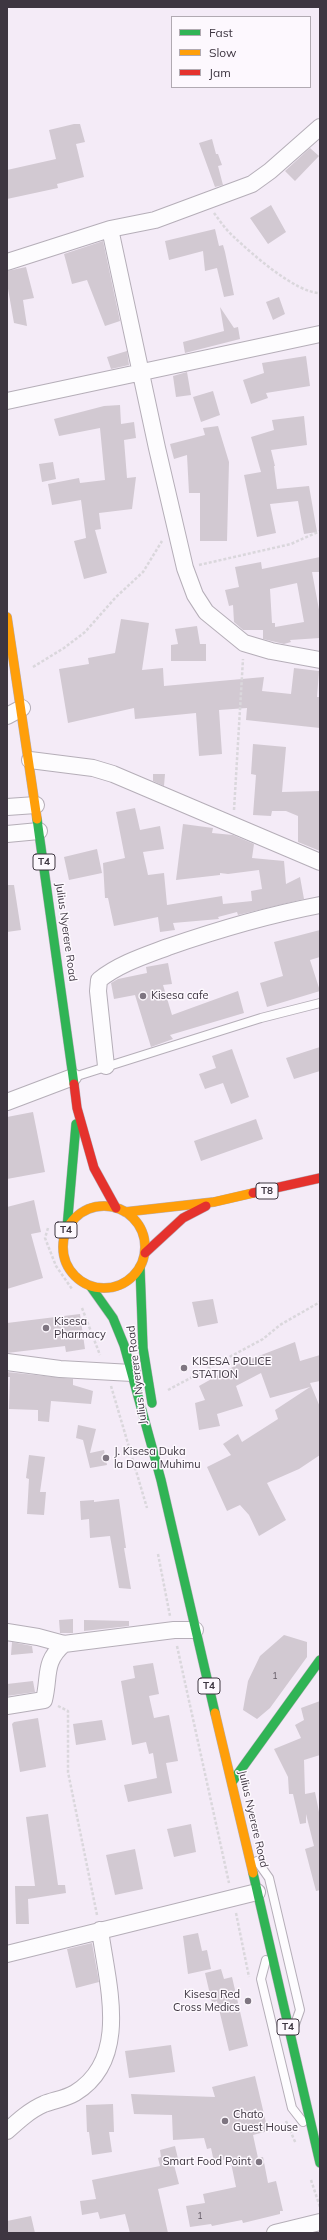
<!DOCTYPE html>
<style>
body{margin:0}
#map{position:relative;width:327px;height:2240px;overflow:hidden;background:#f4ebf7;font-family:Mulish,sans-serif}
canvas{display:block}
.frame{position:absolute;inset:0;border:8px solid #3e3641;pointer-events:none}
.legend{position:absolute;left:171px;top:16px;width:140px;height:72px;box-sizing:border-box;background:#fdf8fe;border:1px solid #b1aab2;margin:0;padding:5px 7px;list-style:none;font-size:12px;color:#3e3641}
.legend li{display:flex;align-items:center;gap:8px;height:20px}
.legend b{width:20px;border:1px solid #b1aab2}
</style>
<div id="map">
<canvas width="327" height="2240"></canvas>
<div class="frame"></div>
<ul class="legend">
<li><b style="height:5px;background:#30b455"></b>Fast</li>
<li><b style="height:5px;background:#ff9f0a"></b>Slow</li>
<li><b style="height:5px;background:#e5322d"></b>Jam</li>
</ul>
</div>
<script>
const c = document.querySelector('canvas').getContext('2d');
c.lineJoin = 'round';
function fill(path, color) {
  c.fillStyle = color;
  c.fill(path, 'evenodd');
}
function strokePath(path, color, width, dash) {
  c.strokeStyle = color;
  c.lineWidth = width;
  c.lineCap = dash ? 'butt' : 'round';
  c.setLineDash(dash || []);
  c.stroke(path);
}
function write(font, color, halo, rows, align = 'center') {
  c.font = font + ' Mulish,sans-serif';
  c.lineWidth = 3;
  c.setLineDash([]);
  c.textBaseline = 'middle';
  c.strokeStyle = halo;
  c.fillStyle = color;
  for (const [text, x, y, turn = 0] of rows) {
    c.save();
    c.translate(x, y);
    c.rotate((+turn || 0) * Math.PI / 180);
    c.textAlign = isNaN(turn) ? turn : align;
    if (halo) c.strokeText(text, 0, 0);
    c.fillText(text, 0, 0);
    c.restore();
  }
}
const building = new Path2D(`
 M74 124H80L85 142 76 144 84 177 57 184 58 188 7 199V170L56 159 49 130Z
 M212 139 216 154H218L222 165 218 166 223 185 215 187 199 143Z
 M310 148 319 156 295 181 285 171Z
 M271 205 286 232 268 244 250 218Z
 M215 229 219 246 223 245 225 252 234 295 224 297 217 268 205 271 203 251 169 260 165 241Z
 M103 241 120 321 105 326 87 280 72 284 64 254Z
 M26 267 34 298 23 300 27 326 14 323 7 283V271Z
 M279 297 285 314 273 320 266 302Z
 M220 307 234 328 238 327 240 339 185 353 183 342 224 331Z
 M127 351 129 365 111 369 107 357Z
 M306 356 310 386 266 393 268 398 251 404 243 380 264 373 262 363Z
 M187 372 191 395 176 397 173 376Z
 M213 391 220 415 201 422 193 397Z
 M120 405 121 424 134 422 136 438 124 440 127 478 136 477 132 509 99 513 101 529 95 530 107 573 84 579 74 541 86 538 81 500 52 505 48 484 79 478 80 483 105 480 100 428 59 436 54 419 104 406Z
 M304 416 307 445 271 450 275 466H274L277 489 309 486 317 532 304 534 298 501 270 504 276 533 257 537 244 475 261 472 251 437 274 430 272 420Z
 M218 426 229 462 227 541H200V493H189L187 455 174 459 170 444 205 435 203 428Z
 M53 462 56 479 42 482 39 464Z
 M320 557V572H312L320 615V638L290 640 291 642 284 644 263 639V630H243L234 622 233 605 229 606 225 590 239 587 235 567 261 562 262 569ZM297 583 304 622 275 627V623H272L270 589Z
 M121 619 149 623 142 670 163 668 164 686 264 677 262 691 291 694 294 668 319 671 317 697H320V728L246 720 247 708 219 710 222 754 199 756 196 713 135 719 134 708 68 723 59 669 89 664 88 658 115 653Z
 M197 626 200 644H206V661H171V645L178 644 175 629Z
 M253 744 286 747 282 792 320 791V851L298 842V816L286 811H272L271 816 253 815 256 775 251 774Z
 M153 774H165L164 786 153 781Z
 M135 808 140 830 160 826 164 849 143 852 148 875 164 873 167 905 222 896 223 904 252 901 251 891 262 889 259 870 228 874 220 873V875L176 880 183 824 213 828 212 833 233 835 254 844 252 858 284 861 286 884 300 877 304 899 238 915 237 912 218 917 219 919 173 923 175 930 160 932 158 917 114 926 108 898H105L103 863 125 858 116 812Z
 M97 849 102 873 69 880 64 857Z
 M7 885H14L21 930 7 932Z
 M320 930V957L310 960 320 991 267 1007 260 983 283 976 274 942Z
 M168 963 172 984 163 985 172 1015 238 991 244 1013 170 1035 173 1039 151 1047 135 995 114 999 111 983 118 979 147 973 146 967Z
 M320 1047V1071L294 1079 286 1058Z
 M232 1049 249 1097 231 1104 223 1083 205 1089 199 1074 216 1068 212 1056Z
 M33 1112 45 1172 7 1179V1117Z
 M256 1119 263 1139 201 1161 194 1141Z
 M34 1200 41 1232 31 1234 43 1278 7 1289V1207Z
 M213 1299 218 1323 198 1327 192 1302Z
 M80 1314 85 1349 66 1352 65 1346 7 1353V1323Z
 M295 1342 300 1361 320 1355V1381L310 1383 320 1407V1455L299 1469 267 1483 286 1520 259 1536 249 1515 240 1505 227 1511 207 1467 231 1455 223 1444 238 1434 242 1442 278 1419 275 1410 310 1387 270 1398 261 1373 236 1386 243 1406 217 1414 220 1426 199 1430 195 1403 205 1400 199 1386 238 1364Z
 M7 1372 73 1379V1385L93 1391 91 1404 51 1401 49 1422 38 1421V1410L9 1409 10 1377H7Z
 M78 1425 96 1429 90 1453 104 1450 107 1465 90 1468 83 1440 76 1438Z
 M29 1455 45 1457 40 1492H46L44 1515 27 1514 29 1479 26 1478Z
 M119 1499 126 1548H124L131 1589 119 1588 110 1536 90 1538 89 1519 81 1520 80 1501 94 1500V1502Z
 M73 1619V1633H60L59 1620Z
 M84 1620 129 1621V1626L84 1631Z
 M284 1635 307 1642V1657L270 1708 257 1719 243 1710 248 1681 260 1656Z
 M12 1642 32 1646 33 1653 11 1655Z
 M153 1663 159 1694 149 1696 154 1718 169 1715 178 1761 166 1763 172 1793 128 1802 124 1785 157 1778 153 1753 149 1754 146 1742 132 1745 121 1681 135 1678 133 1666Z
 M33 1681 35 1692 7 1696V1684Z
 M320 1701V1755L304 1760 305 1794 315 1792 320 1817V1890L316 1891 305 1849 314 1846 306 1814V1823L300 1824 293 1794H289L288 1777 274 1749 301 1738 295 1725 304 1720 301 1708Z
 M38 1718 46 1767 20 1772 12 1724 14 1722Z
 M102 1720 106 1740 76 1745 73 1724Z
 M48 1814 58 1885H65L66 1893 28 1899 29 1924H16L15 1886H35L26 1817Z
 M191 1824 196 1852 174 1857 167 1829Z
 M135 1849 143 1889 115 1895 106 1855Z
 M198 1933 202 1951 207 1950 211 1969 188 1974 183 1936Z
 M92 1943 99 1982 76 1988 67 1949Z
 M221 1969 224 1979 232 1977 248 2046 229 2051 217 2001 212 2003 205 1973Z
 M171 2045 175 2072 129 2078 125 2051Z
 M255 2076 268 2131 253 2135 258 2158 263 2157 268 2183 276 2181 283 2211H280V2214L243 2223 242 2220 212 2226 211 2224 190 2227 186 2206 205 2203 203 2194 236 2187 230 2158 214 2162 211 2148 207 2149 204 2138 173 2140 172 2115 134 2114 131 2094 215 2097 212 2087Z
 M113 2104 114 2132H109L112 2152 92 2155 89 2132H87L86 2105Z
 M175 2146 179 2163 174 2165 179 2184 158 2189 168 2233H130L125 2214 100 2219 98 2212 82 2215 80 2201 96 2199 92 2180 160 2166 158 2158 161 2157 160 2150Z
 M31 2216 35 2233H7V2221Z`);
const path = new Path2D(`
 M214 213C220 221 226 230 234 237 252 254 296 293 320 293
 M199 565 291 544 320 531
 M33 667 64 648 85 632 116 597 143 572 162 541
 M234 810 243 659
 M48 1228 45 1238 56 1266 72 1289
 M82 1308 100 1355
 M111 1386 147 1508
 M168 1390 263 1339 280 1325 320 1302
 M158 1554 170 1616
 M177 1646 229 1883
 M58 1706 68 1711V1772L97 1915
 M236 1913 249 1977
 M286 2121 296 2144
 M311 2180 320 2207`);
const lane = new Path2D(`
 M74 1077 261 1018 320 1003
 M257 1861 269 1878 300 2010 294 2027
 M266 1960 261 1979 292 2108 303 2122`);
const street = new Path2D(`
 M110 229 157 448 185 568 195 595 206 612 244 643 271 651 320 660
 M7 262 110 229 155 220 252 184 270 171 320 127
 M7 401 320 334
 M7 716 22 708
 M30 760 93 768 113 774 320 862
 M7 807 36 805
 M7 834 39 831
 M106 1066 98 991 99 980C119 964 144 956 168 947 217 930 268 915 320 905
 M7 1102 73 1077
 M7 1362 60 1369 132 1373
 M7 1632 38 1637 64 1644
 M7 1706 44 1700C50 1676 43 1662 64 1644L174 1630H195
 M7 1954 257 1892
 M7 2131C18 2121 30 2110 44 2104 54 2100 65 2099 75 2093 131 2059 107 1983 100 1930
 M275 2233 320 2222`);
const fast = new Path2D(`
 M37 819 74 1084
 M67 1228 76 1124
 M140 1267 143 1348 152 1403
 M91 1287 113 1318 124 1345 161 1480 215 1713
 M232 1782 320 1660
 M253 1873 320 2163`);
const slow = new Path2D(`
 M7 617 37 819
 M63 1247a41 41 0 1 1 82 0a41 41 0 1 1-82 0Z
 M125 1212 214 1202 253 1193
 M215 1713 253 1873`);
const jam = new Path2D(`
 M74 1084 77 1108 94 1168 116 1208
 M253 1193 320 1178
 M145 1253 183 1218 206 1206`);
const markers = [
 [143,996,4,"#7e7581"],
 [46,1328,4,"#7e7581"],
 [184,1368,4,"#7e7581"],
 [106,1458,4,"#7e7581"],
 [248,2001,4,"#7e7581"],
 [225,2121,4,"#7e7581"],
 [259,2162,4,"#7e7581"]
];
const numberNames = [
 ["1",275,1676],
 ["1",200,2216]
];
const shields = [
 [44,862,22],
 [267,1191,22],
 [66,1230,22],
 [209,1686,22],
 [288,2027,22]
];
const shieldNames = [
 ["T4",44,862],
 ["T8",267,1191],
 ["T4",66,1230],
 ["T4",209,1686],
 ["T4",288,2027]
];
const streetNames = [
 ["Julius Nyerere Road",66,932,82],
 ["Julius Nyerere Road",137,1375,-97],
 ["Julius Nyerere Road",253,1819,77]
];
const poiNames = [
 ["Kisesa cafe",151,996],
 ["Kisesa",54,1322],
 ["Pharmacy",54,1335],
 ["KISESA POLICE",192,1362],
 ["STATION",192,1375],
 ["J. Kisesa Duka",114,1452],
 ["la Dawa Muhimu",114,1465],
 ["Kisesa Red",240,1995,"right"],
 ["Cross Medics",240,2008,"right"],
 ["Chato",233,2115],
 ["Guest House",233,2128],
 ["Smart Food Point",251,2162,"right"]
];
fill(building, '#d2c9d2');
strokePath(lane, '#b5aeb8', 10);
strokePath(street, '#b5aeb8', 18);
strokePath(fast, '#b5aeb8', 10);
strokePath(slow, '#b5aeb8', 10);
strokePath(jam, '#b5aeb8', 10);
strokePath(path, '#dad7dc', 2.5, [3, 2]);
strokePath(lane, '#fdfcfe', 8);
strokePath(street, '#fdfcfe', 16);
strokePath(fast, '#30b455', 9);
strokePath(slow, '#ff9f0a', 9);
strokePath(jam, '#e5322d', 9);
for (const [x, y, r, color] of markers) {
  const dot = new Path2D();
  dot.arc(x, y, r, 0, 2 * Math.PI);
  c.fillStyle = color;
  c.fill(dot);
  strokePath(dot, '#fdf8fe', 1.5);
}
write('9px', '#635b65', null, numberNames);
for (const [x, y, w] of shields) {
  const box = new Path2D();
  box.roundRect(x - w / 2, y - 8, w, 16, 3);
  c.fillStyle = '#fdf8fe';
  c.fill(box);
  strokePath(box, '#3e3641', 1);
}
write('bold 10px', '#3e3641', null, shieldNames);
write('11px', '#3e3641', '#fdf8fe', streetNames);
write('11px', '#3e3641', '#fdf8fe', poiNames, 'left');
</script>
